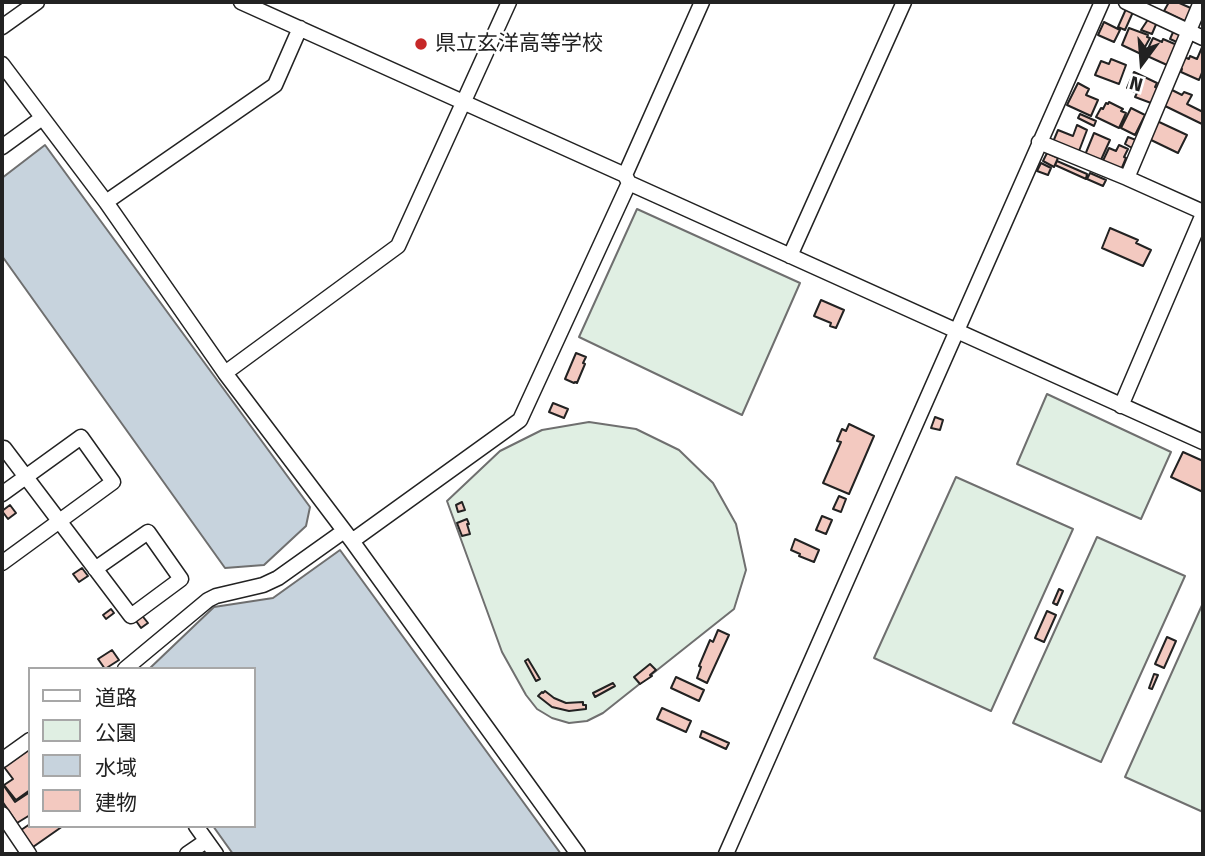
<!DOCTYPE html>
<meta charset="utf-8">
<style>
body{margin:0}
#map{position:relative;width:1205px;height:856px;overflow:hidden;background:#fff;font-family:"Fira Sans","Noto Sans JP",sans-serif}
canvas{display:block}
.frame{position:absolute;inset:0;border:4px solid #222;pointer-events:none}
.legend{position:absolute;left:28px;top:667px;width:228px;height:161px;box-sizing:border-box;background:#fff;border:2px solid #a7a7a7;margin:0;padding:9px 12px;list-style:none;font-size:21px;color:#222}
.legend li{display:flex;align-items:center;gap:14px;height:35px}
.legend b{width:35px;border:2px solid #a7a7a7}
.north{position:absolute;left:1107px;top:28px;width:70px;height:70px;-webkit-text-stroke:5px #fff;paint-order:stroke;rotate:196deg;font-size:19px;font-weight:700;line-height:28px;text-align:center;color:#222}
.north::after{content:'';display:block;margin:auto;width:24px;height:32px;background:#222;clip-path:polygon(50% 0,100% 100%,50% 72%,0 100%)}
</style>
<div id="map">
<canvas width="1205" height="856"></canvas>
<div class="frame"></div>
<ul class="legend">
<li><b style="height:9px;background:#fff"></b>道路</li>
<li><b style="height:19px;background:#e0efe3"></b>公園</li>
<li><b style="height:19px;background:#c7d3dd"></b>水域</li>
<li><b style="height:19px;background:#f3c9c0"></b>建物</li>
</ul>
<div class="north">N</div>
</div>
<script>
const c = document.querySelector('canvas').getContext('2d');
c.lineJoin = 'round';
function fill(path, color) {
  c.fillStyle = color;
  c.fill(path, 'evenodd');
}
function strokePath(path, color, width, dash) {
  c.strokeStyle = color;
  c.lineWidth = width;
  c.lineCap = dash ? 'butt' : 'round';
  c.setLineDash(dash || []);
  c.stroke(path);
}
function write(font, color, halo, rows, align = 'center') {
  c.font = font + ' "Fira Sans","Noto Sans JP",sans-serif';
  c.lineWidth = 5;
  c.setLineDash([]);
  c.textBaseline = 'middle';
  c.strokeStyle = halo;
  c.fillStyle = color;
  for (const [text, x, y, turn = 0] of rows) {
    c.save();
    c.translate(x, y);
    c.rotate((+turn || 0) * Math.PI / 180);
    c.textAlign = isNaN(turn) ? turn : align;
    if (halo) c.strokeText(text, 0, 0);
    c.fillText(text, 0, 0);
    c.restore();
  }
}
const green = new Path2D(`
 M637 209 800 283 742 415 579 337Z
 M1047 394 1171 452 1141 519 1017 464Z
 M589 422 636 429 679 450 713 483 736 524 746 570 734 609 603 713 587 721 569 723 552 718 537 709 526 695 502 652 447 501 500 451 542 430Z
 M956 477 1073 529 991 711 874 658Z
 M1097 537 1185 576 1101 762 1013 723Z
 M1203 603V812L1125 777Z`);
const water = new Path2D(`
 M45 145 310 507 306 526 264 565 225 568 2 256V178Z
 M340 550 561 854H233L213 826H254V669H149L214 607 273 598Z`);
const building = new Path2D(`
 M1169 2H1177L1193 9 1187 22 1164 11Z
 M1126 9 1133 12 1125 30 1118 27Z
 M1149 18 1157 22 1152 34 1141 30Z
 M1104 22 1120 30 1114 42 1098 35Z
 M1129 28 1148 35 1147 37 1150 38 1141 54 1122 45Z
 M1174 30 1183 34 1179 43 1170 39Z
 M1153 38 1162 42 1163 39 1177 45 1167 65 1145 55Z
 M1203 45V70L1199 80 1181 72 1182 69 1180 68 1184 57 1189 59 1190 56 1197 59Z
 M1111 59 1126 65 1119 84 1095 75 1101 61 1109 64Z
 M1134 72 1157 83 1155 87 1158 88 1151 103 1135 97 1137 93 1127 88Z
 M1078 83 1089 89 1086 95 1098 100 1091 116 1067 105Z
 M1170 89 1182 95 1184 92 1192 95 1187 104 1203 112 1202 124 1163 105Z
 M1109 102 1123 109 1121 111 1126 113 1119 128 1096 117 1101 108 1103 109 1106 103 1108 104Z
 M1131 108 1145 115 1135 135 1121 128Z
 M1080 114 1096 121 1094 126 1078 118Z
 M1157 121 1187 135 1178 153 1149 139Z
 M1077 125 1087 130 1079 151 1053 142 1058 130 1073 136Z
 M1094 133 1110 140 1100 162 1085 155Z
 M1128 137 1136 140 1132 148 1125 144Z
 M1119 145 1128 149 1124 157 1126 158 1121 170 1101 165 1109 148 1116 151Z
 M1047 153 1058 158 1054 167 1043 161Z
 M1057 161 1087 174 1086 179 1055 165Z
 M1041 163 1051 168 1048 175 1037 171Z
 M1090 173 1106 180 1103 186 1087 179Z
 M1110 228 1138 240 1136 243 1151 250 1143 266 1102 248Z
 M821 300 844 310 836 328 830 326 831 323 814 316Z
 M576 353 586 357 583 363 585 364 577 383 575 382 574 383 565 379Z
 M553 403 568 409 564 418 549 412Z
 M935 417 943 420 940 430 931 428Z
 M849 424 874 436 849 494 823 483 841 442 837 441 842 429 846 431Z
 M1183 452 1203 461V492L1171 477Z
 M839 496 846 499 841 512 833 509Z
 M462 502 465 510 458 512 456 505Z
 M10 505 16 513 8 519 2 511Z
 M822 516 832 520 826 534 816 530Z
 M467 519 469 524H467L470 534 462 536 457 523Z
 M795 539 819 550 814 562 799 556 800 554 791 550Z
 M82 568 88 576 79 582 73 574Z
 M1059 589 1063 591 1057 605 1053 603Z
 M111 609 114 613 106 619 103 615Z
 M1047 611 1056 615 1044 642 1035 638Z
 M140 613 148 623 141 628 134 618Z
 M718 630 729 635 707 683 697 678 701 667 699 666 710 640 713 642Z
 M1167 637 1176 641 1164 668 1155 664Z
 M112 650 119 660 105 669 98 659Z
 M528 659 540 679 536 681 525 661Z
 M650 664 656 670 650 675 652 676 640 684 634 677Z
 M1154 674 1158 675 1152 689 1149 688Z
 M676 677 704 690 699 701 671 688Z
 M613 683 615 686 595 697 593 693Z
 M545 691 554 698 566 703 583 702V705H586V709L569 711 552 707 538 696 542 692 543 693Z
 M662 708 691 721 686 732 657 719Z
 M702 731 729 743 726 749 700 737Z
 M30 749V790L16 800 4 785 13 779 4 767Z
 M4 786 15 802 30 792V815L17 823 2 801V788Z
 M30 824V826H63L33 847 21 830Z`);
const minor = new Path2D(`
 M241 2 625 175 629 183 1203 442
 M1126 2 1203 38
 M2 27 37 2
 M2 64 106 202 225 373 352 541 578 854
 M1039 142 1127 178 1203 212
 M2 147 42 118
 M625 175 702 2
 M1127 178 1201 2
 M106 202 275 85 300 28
 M790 256 904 2
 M225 373 398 246 509 2
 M1121 406 1203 214
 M2 448H4L131 616 181 579 148 532 95 569
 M2 494 81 437 113 482 2 563
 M352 541 520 420 629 183
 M125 669 208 600 216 596 263 585 278 578 344 531
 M2 760 30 740
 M2 814 29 854
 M196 826 216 854
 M187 854 206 841
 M726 854 1102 2`);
const markers = [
 [421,44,7,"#c62828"]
];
const poiNames = [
 ["県立玄洋高等学校",435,44]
];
fill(green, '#e0efe3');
strokePath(green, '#6f6f6f', 2);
fill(water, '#c7d3dd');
strokePath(water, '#6f6f6f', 2);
fill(building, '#f3c9c0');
strokePath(building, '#222', 2);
strokePath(minor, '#222', 17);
strokePath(minor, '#fff', 14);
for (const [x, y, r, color] of markers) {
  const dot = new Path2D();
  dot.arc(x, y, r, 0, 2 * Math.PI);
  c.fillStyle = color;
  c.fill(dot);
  strokePath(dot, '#fff', 2.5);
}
write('21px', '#222', '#fff', poiNames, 'left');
</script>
